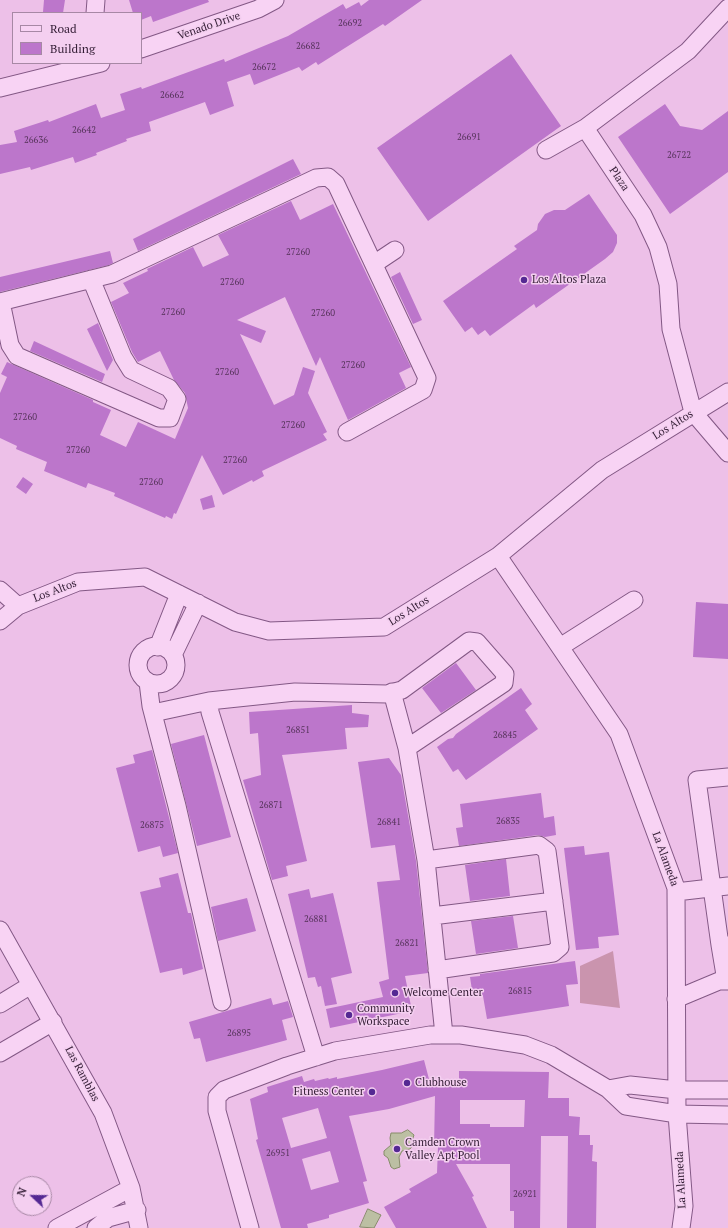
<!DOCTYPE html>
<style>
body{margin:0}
#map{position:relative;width:728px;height:1228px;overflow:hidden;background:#edc0e8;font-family:"PT Serif",serif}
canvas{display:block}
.legend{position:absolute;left:12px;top:12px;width:130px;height:52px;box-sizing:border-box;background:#f4cff0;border:1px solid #a788a5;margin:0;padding:5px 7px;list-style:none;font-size:12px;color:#331d35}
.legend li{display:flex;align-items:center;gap:8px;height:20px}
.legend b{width:20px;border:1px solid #a788a5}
.north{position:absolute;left:12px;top:1176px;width:40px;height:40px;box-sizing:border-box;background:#f4cff0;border:1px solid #a788a5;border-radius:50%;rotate:292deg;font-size:11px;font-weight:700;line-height:16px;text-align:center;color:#331d35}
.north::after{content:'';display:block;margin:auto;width:14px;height:18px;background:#542993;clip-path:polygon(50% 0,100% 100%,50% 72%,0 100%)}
</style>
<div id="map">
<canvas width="728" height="1228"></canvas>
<ul class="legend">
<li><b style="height:5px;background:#f8d3f4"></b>Road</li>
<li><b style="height:11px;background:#bc76cb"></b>Building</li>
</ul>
<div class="north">N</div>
</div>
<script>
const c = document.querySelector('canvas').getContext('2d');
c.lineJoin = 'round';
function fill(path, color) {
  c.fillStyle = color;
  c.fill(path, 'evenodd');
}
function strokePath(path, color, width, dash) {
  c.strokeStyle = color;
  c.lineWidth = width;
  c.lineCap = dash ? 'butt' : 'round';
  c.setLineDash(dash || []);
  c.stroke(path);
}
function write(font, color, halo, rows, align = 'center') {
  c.font = font + ' "PT Serif",serif';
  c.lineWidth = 3;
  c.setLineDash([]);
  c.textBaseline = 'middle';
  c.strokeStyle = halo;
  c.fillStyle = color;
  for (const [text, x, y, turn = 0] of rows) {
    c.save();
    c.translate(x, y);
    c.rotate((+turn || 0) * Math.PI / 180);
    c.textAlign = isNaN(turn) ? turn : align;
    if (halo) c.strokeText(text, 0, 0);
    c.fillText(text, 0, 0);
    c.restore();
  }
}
const green = new Path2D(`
 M613 951 620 1008 580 1003V966Z`);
const water = new Path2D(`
 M408 1130 414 1135 412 1141 413 1145 410 1149 402 1151 399 1157 400 1167 394 1169 391 1167 388 1158 384 1155V1151L391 1145 390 1138 391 1133H401Z
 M368 1209 381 1215 374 1228 360 1227Z`);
const building = new Path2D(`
 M44 0H65L63 13 43 12Z
 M129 0H208L209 2 153 22 151 16 141 20V13H133Z
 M369 0H422L385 26 383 24 318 65 316 62 302 71 299 67 254 85 250 74 227 82 234 106 210 115 205 102 149 122 151 131 126 139 127 141 96 153 97 155 75 163 73 157 31 170 30 167 0 174V145L17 142 14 131 48 120 49 122 96 104 101 118 125 110 120 94 141 87 142 89 224 59 225 62 288 36 343 4 346 9 359 2 361 6Z
 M511 54 561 126 428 221 377 148Z
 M665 104 680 126 702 130 728 111V172L670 214 618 137Z
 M293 159 301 174 138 251 133 239Z
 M589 194 617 235V243L613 252 605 259 536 308 534 304 490 336 485 330 478 335 472 327 465 332 443 301 517 249 514 246 537 230 538 224 545 214 554 210H565Z
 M291 201 300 220 333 204 411 367 399 373 406 388 348 420 320 357 316 366 285 297 237 320 266 331 261 343 240 334 274 405 294 395 303 367 315 371 308 393 327 432 323 434 327 440 262 471 264 476 253 482 252 480 223 495 202 455 176 514 174 513 172 519 166 516 165 518 114 496 115 493 88 483 86 488 44 471 47 462 16 449 17 446 0 438V393L7 377 1 374 7 362 93 400V402L111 410 100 435 126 447 138 422 175 439 188 408 185 393 174 380 160 351 138 362 132 352 111 302 129 293 123 283 148 271 147 269 193 247 203 267 229 255 218 235Z
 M110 251 113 263 109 265 0 292V277Z
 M400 272 422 320 413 324 391 277Z
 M98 323 113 360 107 371 87 329Z
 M34 341 105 374 102 382 30 351Z
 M23 477 33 484 26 494 16 487Z
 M212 495 215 507 203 510 200 499Z
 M696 602 728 604V659L693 657Z
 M456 663 476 690 441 713 422 688Z
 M521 688 532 704 525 710 538 729 466 780 458 769 453 772 437 747 448 739 453 738 456 734Z
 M352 705V713L369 715 368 727 345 728 347 749 282 755 307 861 286 866 288 876 272 880 243 780 261 775 258 733 250 734 249 712Z
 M204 735 231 837 197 846 171 744Z
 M152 750 178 853 163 857 160 846 138 852 116 768 135 763 133 755Z
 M389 758 401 775 416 861 428 973 405 976 412 1011 330 1028 326 1009 383 997 379 982 389 979 377 882 400 880 395 845 371 848 358 762Z
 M541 793 544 818 554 816 556 835 545 837 538 835 459 846 456 828 463 827 460 804Z
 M584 846 585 855 609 852 619 935 598 937 599 948 576 950 564 848Z
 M506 859 510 896 470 901 465 865Z
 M178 873 188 913H191L203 969 183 975 182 968 160 973 140 892 161 887 159 878Z
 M309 889 311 898 333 893 352 973 331 978 337 1004 325 1006 321 986 318 987 315 977 308 978 288 894Z
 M247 898 256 931 218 941 211 907Z
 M513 916 518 948 476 954 471 921Z
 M575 961 578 984 566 985 569 1006 487 1019 483 996 473 997 470 977 480 976V974Z
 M271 998 273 1005 288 1001 293 1017 282 1020 287 1040 206 1062 200 1038 194 1039 189 1022Z
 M424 1060 430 1083 459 1084V1071L549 1072 548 1098H569V1116L580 1117 579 1135H590V1145H593L592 1161 597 1162 596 1228H567L568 1136H541L540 1228H514V1211H510V1164H456L474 1196 472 1197 487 1228H396L384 1207 411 1192 409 1189 437 1173 438 1147H434L435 1096 389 1109 349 1116 367 1181 363 1182 369 1203 329 1215V1218L307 1224 308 1228H281L256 1140 258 1139 250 1099 268 1092 267 1087 302 1076 304 1082 314 1079 315 1081 328 1078 329 1079 337 1077V1079L382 1070ZM460 1100H525L524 1127H490V1124H460ZM318 1108 327 1138 291 1148 282 1118ZM330 1151 339 1182 311 1190 302 1159Z`);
const minor = new Path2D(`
 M728 8 688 51 585 128 643 215 658 247 668 284 671 329 693 412 728 453
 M95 13 96 0
 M141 49 258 9 275 0
 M0 88 101 63
 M546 150 585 128
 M374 264 395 250
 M0 302 112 274 316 178 328 177 336 184 427 378 423 390 347 432
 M1 302 10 345 17 356 159 418H170L177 399 169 388 131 370 123 357 91 279
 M498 556 619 734 676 888 677 1114 684 1206 681 1228
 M0 590 18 606
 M0 621 18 606 78 582 145 577 235 622 269 631 384 627 498 556 602 470 728 392
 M138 665a19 19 0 1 1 38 0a19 19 0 1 1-38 0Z
 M158 647 179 594
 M560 647 634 600
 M173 655 198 603
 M148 682 151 706 177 806 222 1002
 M392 692 407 748 426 860 444 1035
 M209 701 210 712 316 1057
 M153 713 209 701 295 692 387 694 402 690 469 641 477 642 505 674 504 683 407 748
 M728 777 697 780 720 945H728
 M426 860 539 845 547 851 560 947 553 953 437 970
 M676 892 728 886
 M432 916 554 901
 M0 930 103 1113 131 1188 139 1228
 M720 945 726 981
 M676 999 719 981H728
 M0 1004 31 985
 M0 1053 53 1022
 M608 1089 630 1085 677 1090H728
 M57 1228 131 1188
 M96 1228 108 1218 137 1210
 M250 1228 217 1111V1097L224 1090 287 1066 335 1051 430 1035H461L525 1045 551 1055 608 1089 626 1106 677 1114 728 1115`);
const markers = [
 [524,280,4,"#542993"],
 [395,993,4,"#542993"],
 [349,1015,4,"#542993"],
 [407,1083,4,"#542993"],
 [372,1092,4,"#542993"],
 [397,1149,4,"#542993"]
];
const numberNames = [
 ["26692",350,23],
 ["26682",308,46],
 ["26672",264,67],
 ["26662",172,95],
 ["26642",84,130],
 ["26691",469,137],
 ["26636",36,140],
 ["26722",679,155],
 ["27260",298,252],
 ["27260",232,282],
 ["27260",173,312],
 ["27260",323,313],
 ["27260",353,365],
 ["27260",227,372],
 ["27260",25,417],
 ["27260",293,425],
 ["27260",78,450],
 ["27260",235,460],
 ["27260",151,482],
 ["26851",298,730],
 ["26845",505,735],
 ["26871",271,805],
 ["26835",508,821],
 ["26841",389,822],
 ["26875",152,825],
 ["26881",316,919],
 ["26821",407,943],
 ["26815",520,991],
 ["26895",239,1033],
 ["26951",278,1153],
 ["26921",525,1194]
];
const streetNames = [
 ["Venado Drive",209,26,-19],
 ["Plaza",619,179,56],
 ["Los Altos",673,425,-32],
 ["Los Altos",55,591,-21],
 ["Los Altos",409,611,-32],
 ["La Alameda",665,859,70],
 ["Las Ramblas",82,1074,62],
 ["La Alameda",681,1180,-93]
];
const poiNames = [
 ["Los Altos Plaza",532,280],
 ["Welcome Center",403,993],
 ["Community",357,1009],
 ["Workspace",357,1022],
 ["Clubhouse",415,1083],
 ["Fitness Center",364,1092,"right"],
 ["Camden Crown",405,1143],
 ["Valley Apt Pool",405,1156]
];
fill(green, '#ca94ae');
fill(water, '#bcbfa3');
strokePath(water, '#878c6a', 1);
fill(building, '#bc76cb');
strokePath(minor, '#835885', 19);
strokePath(minor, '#f8d3f4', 17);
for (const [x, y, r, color] of markers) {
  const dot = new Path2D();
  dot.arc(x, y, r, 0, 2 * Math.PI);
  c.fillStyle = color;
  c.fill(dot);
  strokePath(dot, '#f4cff0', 1.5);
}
write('9px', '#55335a', null, numberNames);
write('11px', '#331d35', '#f4cff0', streetNames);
write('11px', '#331d35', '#f4cff0', poiNames, 'left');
</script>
